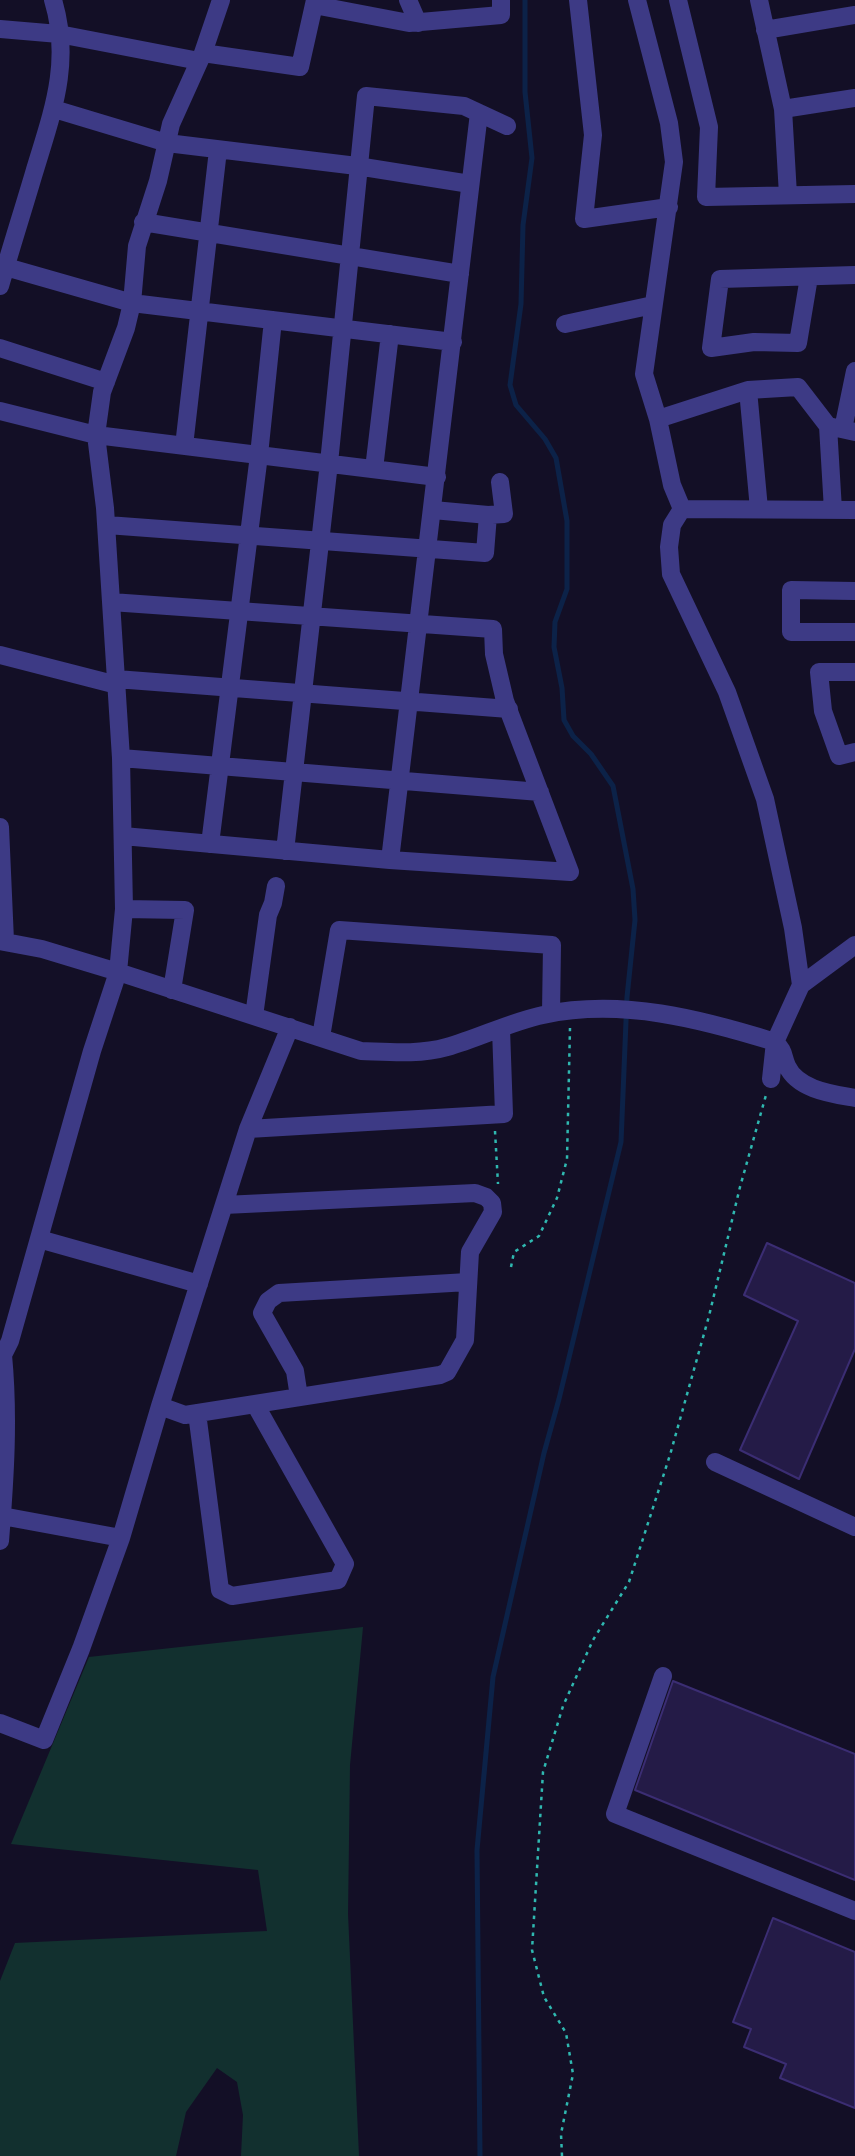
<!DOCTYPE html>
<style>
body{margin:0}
canvas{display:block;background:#130f26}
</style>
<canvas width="855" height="2156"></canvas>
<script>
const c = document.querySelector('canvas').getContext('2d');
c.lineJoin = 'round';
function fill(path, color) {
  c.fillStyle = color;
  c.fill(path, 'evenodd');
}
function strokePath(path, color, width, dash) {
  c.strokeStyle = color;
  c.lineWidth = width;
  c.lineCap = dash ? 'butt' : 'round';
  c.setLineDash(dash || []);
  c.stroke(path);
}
const green = new Path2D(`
 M363 1627 350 1765 348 1914 359 2156H241L243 2115 237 2082 217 2068 186 2112 176 2156H0V1981L15 1943 267 1931 258 1870 11 1844 89 1657Z`);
const stream = new Path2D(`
 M480 2156 477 1850 493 1677 544 1453 559 1399 621 1142 627 997 635 920 633 889 613 786 591 754 573 736 564 720 562 688 554 647 555 622 567 589V521L556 458 545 439 516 405 510 385 521 304 523 225 532 158 525 92V0`);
const building = new Path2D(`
 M767 1243 855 1283V1349L799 1479 740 1450 798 1321 744 1295Z
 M673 1681 855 1754V1880L635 1790Z
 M773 1918 855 1952V2108L780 2078 786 2064 744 2047 751 2029 733 2022Z`);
const path = new Path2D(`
 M495 1131 498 1184
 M511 1267 514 1252 539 1236 557 1198 567 1159 570 1028
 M562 2156 561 2134 573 2074 566 2033 544 1997 532 1950 543 1772 563 1706 593 1640 629 1582 670 1455 709 1316 740 1187 766 1095`);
const minor = new Path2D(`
 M408 0 418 23
 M578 0 593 135 584 219 669 207
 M637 0 669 123 674 162 644 374 658 419 672 485 682 509 672 525 669 547 671 574 727 692 765 799 793 928 801 985
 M678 0 709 127 706 197 855 194
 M759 0 783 109 855 98
 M314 5 409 23 501 15V0
 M0 29 59 34 199 61
 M765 30 855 15
 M203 53 300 67 315 0
 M54 109 167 143 357 166 470 184
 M783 109 788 195
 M143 222 460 274
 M6 267 132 303 453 342
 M809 277 798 343 754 342 711 348 720 279 855 275
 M0 286C11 248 23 210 34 173 52 113 72 63 53 0
 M565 324 653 305
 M0 348 106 382
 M0 411 96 435 437 477
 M658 419 748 390
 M843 429 855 371
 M184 446 218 150
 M374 469 390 334
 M682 509 855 510
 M759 509 748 390 798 387 828 426
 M433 510 488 515
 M833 510 828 426 855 432
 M107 525 485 553 488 515 504 514 500 482
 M855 591 791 590V632H855
 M111 602 493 629 494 654 505 701 570 872 390 860 123 836
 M0 655 117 685
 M855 672H819L823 711 839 756 855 752
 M116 679 509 709
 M121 758 540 792
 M0 827 5 941
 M210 844 259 455 273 320
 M285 851 329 463 366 96 464 106 507 126
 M390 860 479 113
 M124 909 185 910 172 990
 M0 941 42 949 118 972 361 1051C389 1052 419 1055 447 1047 479 1038 510 1022 543 1015 621 998 701 1019 775 1042 785 1052 782 1054 787 1066 798 1090 833 1094 855 1098
 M254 1016 268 915 273 903 276 886
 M321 1037 339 930 552 945 551 1013
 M771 1079 775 1042 801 985 855 945
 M248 1129 504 1114 501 1029
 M39 1239 199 1284
 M0 1350 3 1355C9 1417 5 1478 0 1541
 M3 1355 10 1341 92 1051 118 972 124 909 121 758 105 508 96 435 102 392 126 328 132 303 137 246 158 181 171 124 203 53 221 0
 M299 1397 295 1371 262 1313 268 1301 279 1293 468 1282
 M160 1406 185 1415 440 1375 447 1372 465 1340 470 1252 493 1212 492 1203 486 1197 475 1193 224 1205
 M197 1413 220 1590 232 1596 338 1580 345 1564 255 1404
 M715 1462 855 1527
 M2 1516 121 1538
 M663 1676 615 1814 855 1911
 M0 1723 44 1740 81 1649 121 1538 160 1406 248 1129 290 1027`);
fill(green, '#12302f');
strokePath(stream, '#0c2248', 5);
fill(building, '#241b47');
strokePath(building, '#3b2d73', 2);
strokePath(path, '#2fb8b0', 2.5, [3.5, 5]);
strokePath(minor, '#3d3a85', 18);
</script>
